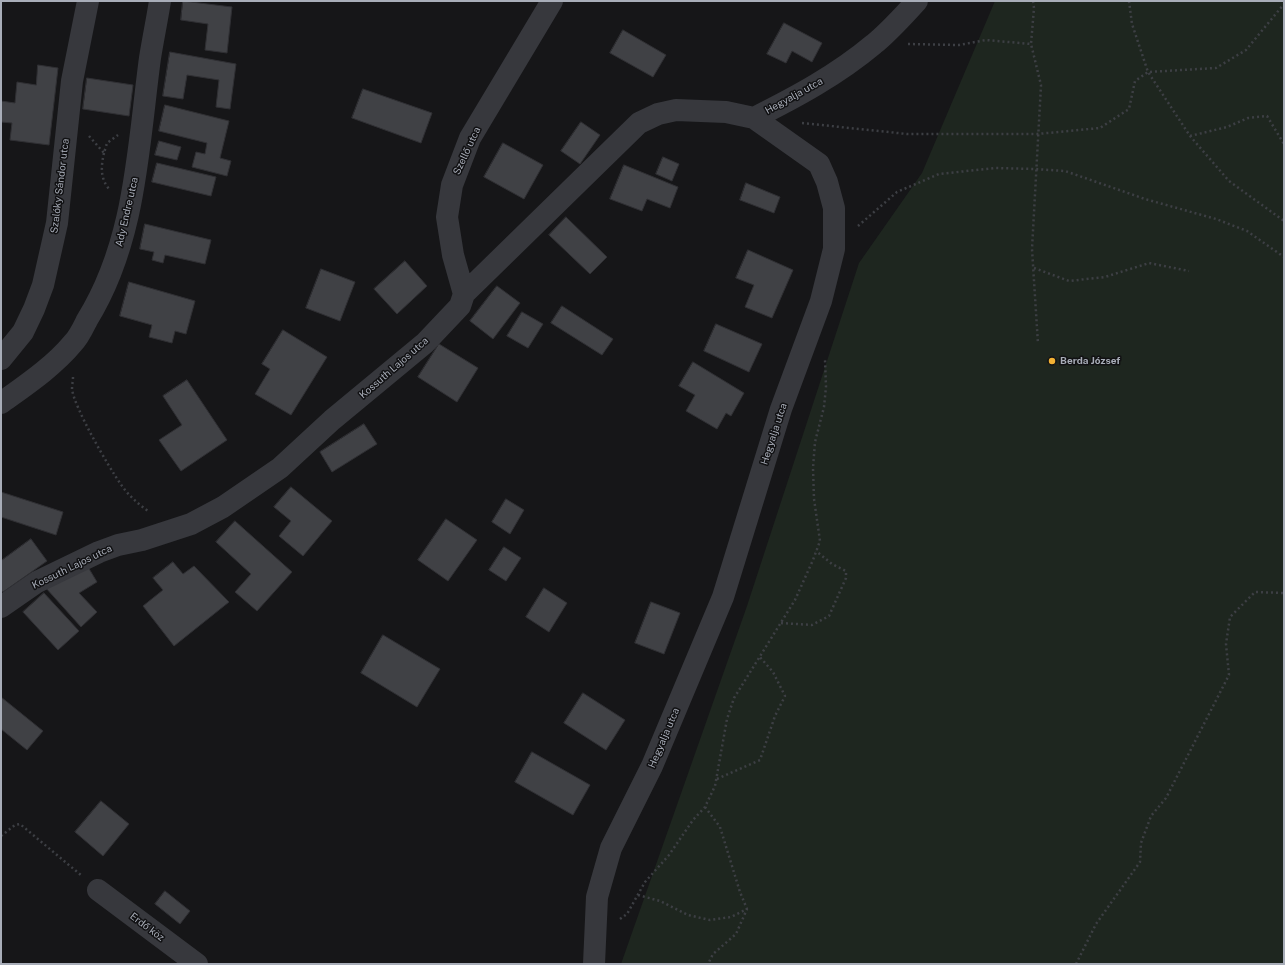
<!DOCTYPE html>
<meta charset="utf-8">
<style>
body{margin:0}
#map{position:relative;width:1285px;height:965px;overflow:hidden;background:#161618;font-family:"Public Sans",sans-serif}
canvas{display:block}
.frame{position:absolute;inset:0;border:2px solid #a8adb8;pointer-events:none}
</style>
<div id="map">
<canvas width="1285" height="965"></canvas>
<div class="frame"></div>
</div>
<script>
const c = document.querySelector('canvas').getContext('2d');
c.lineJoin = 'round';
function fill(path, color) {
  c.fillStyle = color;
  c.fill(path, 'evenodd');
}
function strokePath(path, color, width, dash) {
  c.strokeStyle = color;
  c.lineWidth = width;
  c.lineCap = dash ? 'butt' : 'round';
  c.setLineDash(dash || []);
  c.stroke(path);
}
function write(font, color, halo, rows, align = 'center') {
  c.font = font + ' "Public Sans",sans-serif';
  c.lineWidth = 3;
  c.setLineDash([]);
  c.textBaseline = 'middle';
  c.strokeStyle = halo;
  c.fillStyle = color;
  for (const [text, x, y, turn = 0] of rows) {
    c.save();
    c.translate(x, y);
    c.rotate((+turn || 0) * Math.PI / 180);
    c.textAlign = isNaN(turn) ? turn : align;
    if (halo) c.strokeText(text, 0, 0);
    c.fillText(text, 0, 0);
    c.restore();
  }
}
const green = new Path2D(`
 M995 1H1284V964H621L747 606 859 263 922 173Z`);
const building = new Path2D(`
 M183 1 232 7 227 53 205 50 208 24 181 20Z
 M784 23 822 43 812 62 792 51 786 63 767 54Z
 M623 30 666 55 653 77 610 53Z
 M170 52 236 64 230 109 216 107 219 80 187 75 183 99 163 96Z
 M38 65 58 68 49 145 10 140 12 123 1 122V101L15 103 17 82 36 85Z
 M87 78 133 85 129 116 83 109Z
 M363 89 432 113 421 143 352 118Z
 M165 105 229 121 220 158 231 161 227 176 192 167 196 152 205 154 207 143 159 131Z
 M581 122 600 135 580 164 561 151Z
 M159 141 181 147 177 160 155 155Z
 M503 143 543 165 524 199 484 177Z
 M663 157 679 164 672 181 656 174Z
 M157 163 216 177 211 196 152 182Z
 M624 165 678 187 670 208 647 199 642 211 610 199Z
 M746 183 780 197 774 213 740 200Z
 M566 217 607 257 590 274 549 235Z
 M145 224 211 240 205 264 165 255 163 263 152 260 154 252 140 249Z
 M748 250 793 270 772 318 745 307 754 285 736 278Z
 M405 261 427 286 397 314 374 289Z
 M321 269 355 282 340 321 306 308Z
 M129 282 195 301 186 334 175 331 172 343 149 337 152 325 120 316Z
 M497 286 520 303 493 339 470 321Z
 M562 306 613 339 602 355 551 323Z
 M522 312 543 324 528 348 507 336Z
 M716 324 762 344 749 372 704 351Z
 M283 330 327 357 291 415 255 394 270 369 262 364Z
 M439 344 478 368 457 402 418 377Z
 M693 362 744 393 731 416 726 413 717 429 686 411 695 395 679 386Z
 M187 380 227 440 181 471 159 440 182 425 163 396Z
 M364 424 377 444 332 472 320 452Z
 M291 487 332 521 303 556 279 536 291 521 274 507Z
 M1 492 63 512 56 535 1 517Z
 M506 499 524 510 510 534 492 522Z
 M446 519 477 540 448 581 418 560Z
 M235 521 292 572 257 611 235 592 251 574 216 542Z
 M31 539 47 561 3 592 1 590V561Z
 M504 547 521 558 506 581 489 570Z
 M85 562 97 582 79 593 97 612 81 627 45 587Z
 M173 562 183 574 194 566 229 602 174 646 143 606 163 590 153 578Z
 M544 588 567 603 549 632 526 617Z
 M44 593 79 631 58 650 23 612Z
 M651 602 680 613 664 654 635 643Z
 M383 635 440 669 417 707 361 673Z
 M583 693 625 720 606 750 564 723Z
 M1 697 43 731 27 750 1 729Z
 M532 752 590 785 573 815 515 782Z
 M101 801 129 824 103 856 75 832Z
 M165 891 190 911 180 924 155 904Z`);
const path = new Path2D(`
 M1033 1 1034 8 1031 44 1041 85 1032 249 1038 344
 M1129 1 1132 24 1148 72 1190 136 1229 181 1284 221
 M908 44 959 45 986 40 1031 44
 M802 123 907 134H1037L1100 128 1129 109 1135 81 1148 72 1216 68 1246 50 1284 4
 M89 136 104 153 107 143 118 135
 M1190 136 1227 127 1248 118 1267 116 1284 144
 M104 153C101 166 100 178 109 189
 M858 226 897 192 939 174 995 168 1035 169 1065 171 1145 199 1216 219 1247 231 1284 257
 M1034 268 1069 281 1105 277 1149 263 1189 271
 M73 377C73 381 72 385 72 389 74 407 108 466 120 483 127 494 137 503 148 511
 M781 623 812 625 829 616 846 578V571L832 564 816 551
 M717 779 760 760 775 716 785 696 773 672 759 656
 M705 807 720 827 740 892 747 909
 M1 836 15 825 20 824 82 876
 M638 895 660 901 688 915 710 920 731 917 747 909 736 934 713 954 708 964
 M620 919 627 914 645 882 669 855 693 820 705 807 715 786 727 719 734 698 795 600 813 560 820 541 814 499 813 468 815 442 824 407 826 387 825 359
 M1076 964 1096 924 1140 862 1141 843 1151 816 1166 798 1229 675 1226 644 1230 617 1255 592 1284 593`);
const minor = new Path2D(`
 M754 118C796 97 837 75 874 44 889 32 903 16 917 1
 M464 294 453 255 447 217 452 185 470 138 552 1
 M1 359 23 332 34 309 43 285 57 223 72 81 88 1
 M1 403C26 385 53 367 73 343 79 337 83 328 87 320 136 241 138 147 150 58 153 39 157 20 160 1
 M1 607 37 582 99 552 118 545 142 540 191 524 223 507 280 468 332 420 425 343 460 306 464 294 639 123 658 114 676 110 726 112 754 118 819 164 827 182 834 208V249L821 301 781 409 723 597 652 766 611 848 597 897 594 964
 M98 890 197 964`);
const markers = [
 [1052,361,4,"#f2b134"]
];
const streetNames = [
 ["Hegyalja utca",794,96,-29],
 ["Szellő utca",467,151,-65],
 ["Szalóky Sándor utca",60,186,-83],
 ["Ady Endre utca",127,212,-77],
 ["Kossuth Lajos utca",394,368,-41],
 ["Hegyalja utca",774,434,-72],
 ["Kossuth Lajos utca",72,567,-26],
 ["Hegyalja utca",664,738,-67],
 ["Erdő köz",147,927,37]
];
const poiNames = [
 ["Berda József",1060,361]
];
fill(green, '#1e261f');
fill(building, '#404145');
strokePath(building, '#303034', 1);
strokePath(path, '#3d3f44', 2.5, [2, 3]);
strokePath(minor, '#37383d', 22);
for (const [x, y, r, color] of markers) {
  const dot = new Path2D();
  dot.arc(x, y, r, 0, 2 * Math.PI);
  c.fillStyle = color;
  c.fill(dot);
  strokePath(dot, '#111113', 1.5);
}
write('10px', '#a8adb8', '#111113', streetNames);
write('bold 10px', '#a8adb8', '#111113', poiNames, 'left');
</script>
